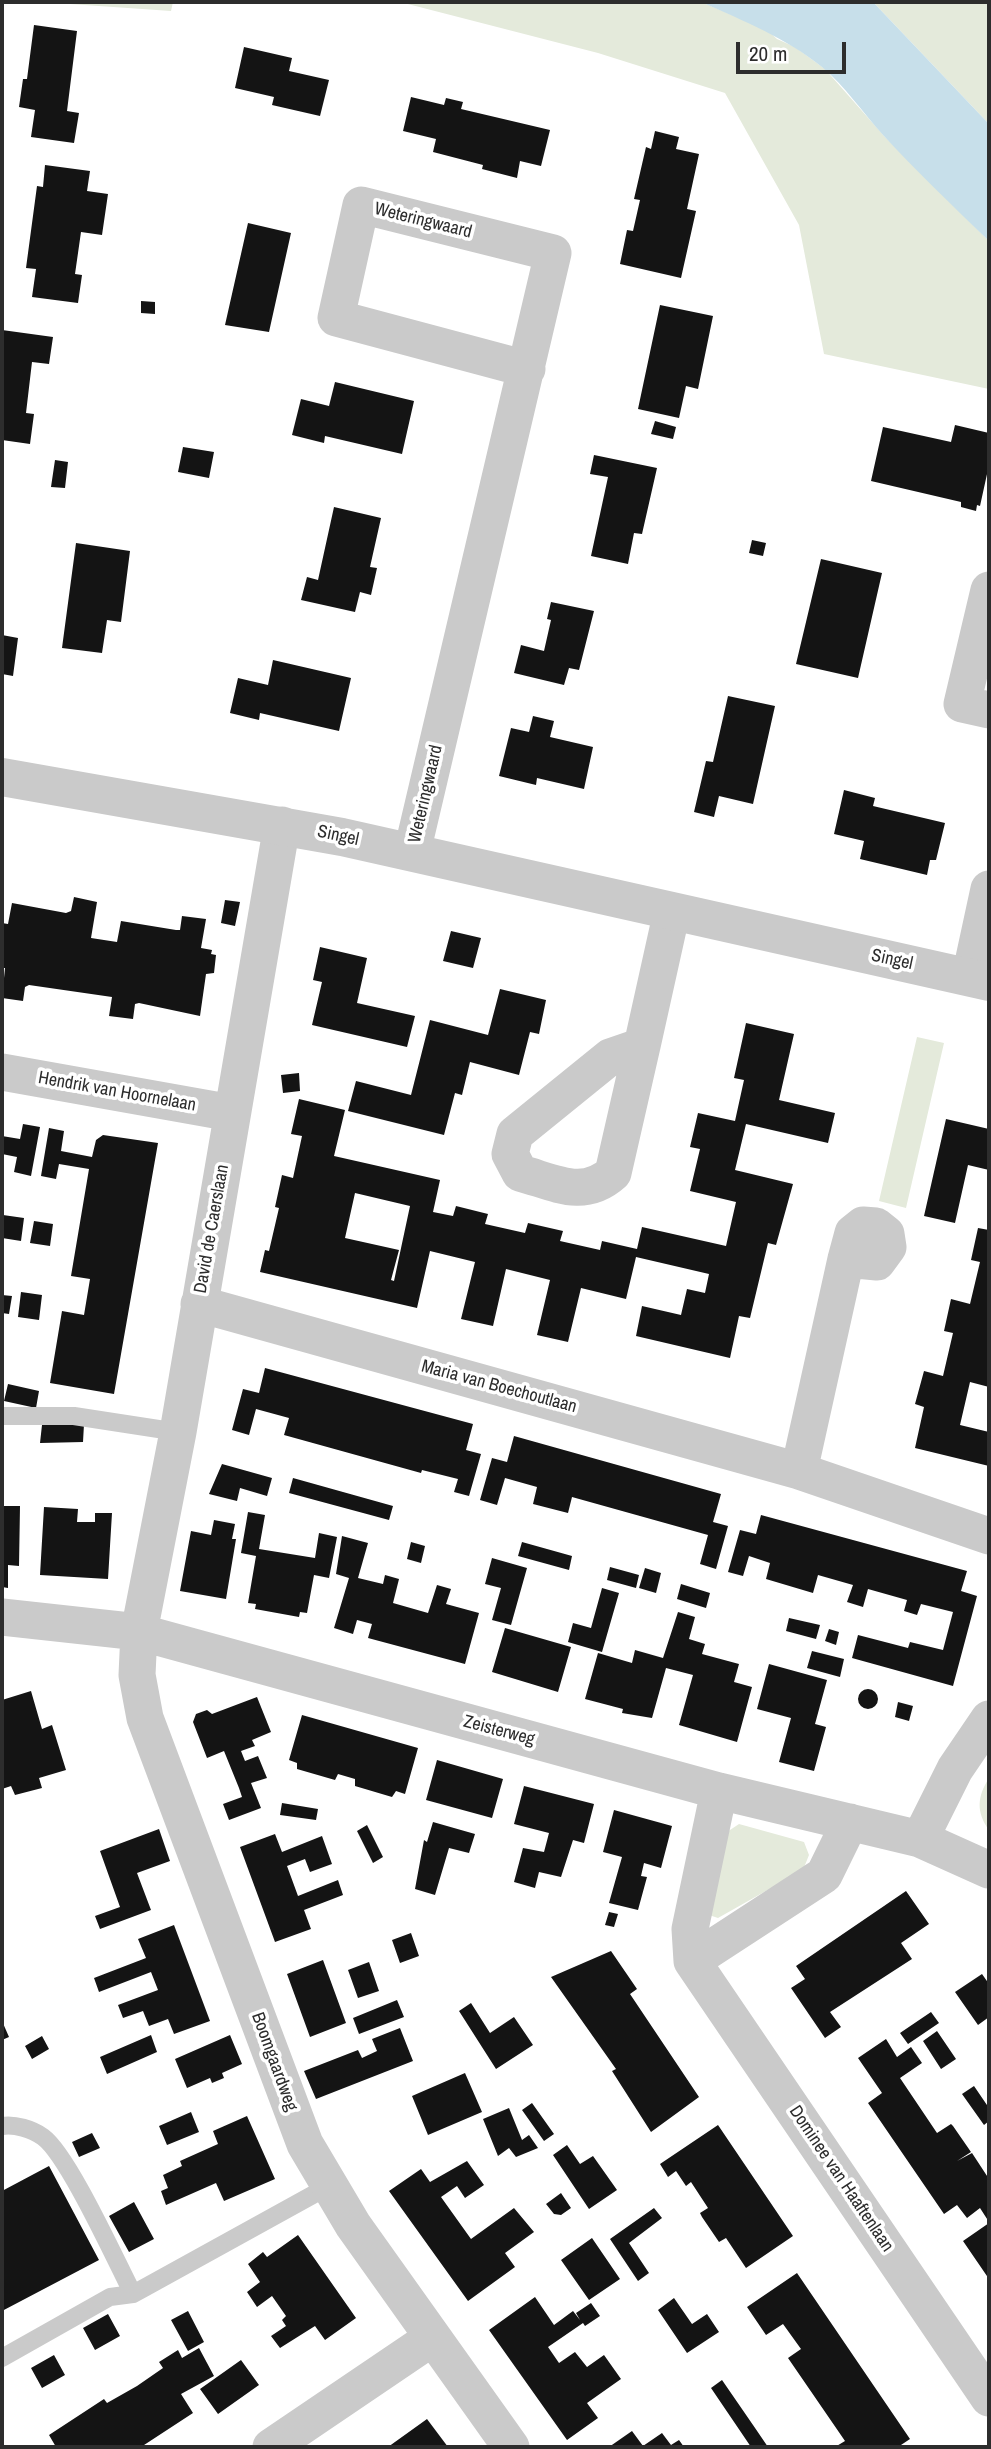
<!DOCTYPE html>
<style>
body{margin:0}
#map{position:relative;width:991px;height:2449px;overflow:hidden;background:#fff;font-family:"Archivo Narrow",sans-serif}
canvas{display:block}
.frame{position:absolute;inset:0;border:4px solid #2d2d2d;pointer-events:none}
.scale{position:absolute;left:736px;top:42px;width:110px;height:32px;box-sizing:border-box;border:4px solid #2d2d2d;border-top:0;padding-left:9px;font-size:21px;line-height:24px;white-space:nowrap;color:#2d2d2d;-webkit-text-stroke:5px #fff;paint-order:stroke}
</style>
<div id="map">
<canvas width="991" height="2449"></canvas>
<div class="frame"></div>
<div class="scale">20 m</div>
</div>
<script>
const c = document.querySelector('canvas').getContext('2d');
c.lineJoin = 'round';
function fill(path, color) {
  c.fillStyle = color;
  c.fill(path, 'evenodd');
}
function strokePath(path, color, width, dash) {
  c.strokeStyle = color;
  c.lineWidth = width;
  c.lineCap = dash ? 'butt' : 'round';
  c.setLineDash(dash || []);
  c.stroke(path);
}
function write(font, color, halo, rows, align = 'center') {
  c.font = font + ' "Archivo Narrow",sans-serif';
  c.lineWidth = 7;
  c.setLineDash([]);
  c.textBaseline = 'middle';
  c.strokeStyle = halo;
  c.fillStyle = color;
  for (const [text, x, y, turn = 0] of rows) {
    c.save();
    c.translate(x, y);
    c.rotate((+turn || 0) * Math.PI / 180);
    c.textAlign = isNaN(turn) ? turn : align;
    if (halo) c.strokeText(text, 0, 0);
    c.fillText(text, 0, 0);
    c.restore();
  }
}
const green = new Path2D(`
 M41 2H173L171 11Z
 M400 2H701L766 29 777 39 795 47 825 69 885 137 989 241V389L824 354 799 225 725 93 598 53Z
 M873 2H989V124Z
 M917 1037 944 1043 906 1208 879 1201Z
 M989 1778V1830C976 1812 977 1797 989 1778Z
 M739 1824 804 1842 809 1855 803 1870 718 1918 709 1915 727 1832Z`);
const water = new Path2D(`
 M701 2H873L989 124V241C953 206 917 172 883 135 863 113 845 86 822 67 786 38 744 21 701 2Z`);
const building = new Path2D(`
 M34 25 77 31 67 111 79 113 74 143 31 137 35 110 19 107 23 79H27Z
 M244 47 292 58 289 71 329 80 320 116 272 105 274 97 235 88Z
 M411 97 444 105 446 98 463 102 461 109 550 130 541 166 520 161 517 178 482 169 483 165 433 152 436 139 403 131Z
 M655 131 679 137 676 149 699 154 687 209 696 211 681 278 620 264 627 230 633 231 640 200 634 199 646 147 651 149Z
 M45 165 90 171 87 191 108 194 102 235 81 232 75 274 82 275 78 303 32 297 36 269 26 268 37 186 43 187Z
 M248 223 291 233 269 332 225 325Z
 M141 301 155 302V314L141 313Z
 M660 305 713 316 698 389 686 386 679 418 638 409Z
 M2 330 53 337 49 364 32 362 26 413 34 414 30 444 2 440Z
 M335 382 414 401 402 454 325 436 324 443 292 435 301 399 329 406Z
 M655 421 676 427 673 439 651 434Z
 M955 425 989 433V465L980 506 977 505 976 511 961 507V502L871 481 883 427 951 442Z
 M183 447 214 452 209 478 178 472Z
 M594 455 657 468 642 534 634 533 628 564 591 556 608 477 590 474Z
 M55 460 68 462 65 488 51 487Z
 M334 507 381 518 370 567 377 568 371 595 360 592 355 612 301 600 307 577 318 580Z
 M752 540 766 543 763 556 749 553Z
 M76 543 130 551 121 622 107 620 102 653 62 648Z
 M821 559 882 573 858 678 796 664Z
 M551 602 594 611 579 670 569 668 564 685 514 673 521 645 544 651 551 620 547 619Z
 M2 635 18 638 13 676 2 674Z
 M273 660 351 678 339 731 260 713 259 720 230 713 238 678 268 685Z
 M728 696 775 706 753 804 719 796 714 817 694 812 706 761 713 762Z
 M533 716 554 721 550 737 593 747 584 789 537 778 536 785 499 776 511 728 529 732Z
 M844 790 875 798 873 806 945 823 936 860H930L927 875 860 859 864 841 834 834Z
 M74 897 97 902 91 938 117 942 121 921 176 930H180L182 916 206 919 201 948 212 950 211 954 216 955 214 973 206 974 200 1016 139 1003 135 1004 133 1019 109 1016 112 997 29 985 25 987 23 1001 2 998 5 968H2V923L8 924 12 903 66 913 71 911Z
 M225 900 240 902 235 926 221 923Z
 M451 931 481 938 473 968 443 961Z
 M320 947 367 958 357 1003 415 1016 407 1047 312 1025 322 982 313 980Z
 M500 989 546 1000 539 1034 530 1032 519 1075 470 1062 462 1095 455 1093 444 1135 348 1111 356 1081 411 1095 430 1020 488 1035Z
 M746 1023 794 1034 779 1100 835 1113 828 1143 746 1124 735 1170 793 1184 776 1245 768 1243 750 1318 739 1316 730 1358 636 1336 642 1306 681 1315 687 1289 705 1293 709 1274 636 1257 626 1299 581 1288 568 1342 537 1335 550 1280 506 1269 493 1326 461 1319 475 1262 430 1251 417 1308 260 1272 265 1250 269 1251 279 1208 275 1207 282 1175 293 1178 302 1136 291 1134 299 1099 345 1110 334 1156 440 1180 433 1212 453 1216 456 1206 488 1214 485 1224 525 1233 528 1223 563 1231 560 1241 600 1250 602 1241 637 1249 642 1227 726 1246 736 1202 690 1191 700 1149 690 1147 698 1113 735 1121 744 1080 734 1078ZM355 1193 410 1206 394 1281 391 1280 399 1250 345 1238Z
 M299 1073 300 1091 283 1093 281 1075Z
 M946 1119 989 1129V1170L968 1165 955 1223 924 1216Z
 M23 1124 40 1127 31 1176 14 1172 17 1157 2 1154V1136L20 1139Z
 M49 1128 64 1131 61 1151 92 1157 96 1140 103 1135 158 1143 114 1394 50 1383 62 1311 84 1315 90 1279 71 1276 89 1169 59 1164 56 1179 41 1176Z
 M3 1215 24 1218 21 1241 2 1238Z
 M34 1221 53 1224 50 1246 30 1243Z
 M978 1228 989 1230V1387L970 1382 960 1425 989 1432V1466L915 1448 924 1407 915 1404 924 1371 943 1376 953 1333 944 1331 951 1299 970 1304 980 1262 971 1260Z
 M21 1292 42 1295 39 1320 18 1317Z
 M2 1295 12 1296 9 1314 2 1313Z
 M265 1368 473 1424 466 1450 481 1454 469 1496 454 1492 458 1479 422 1470 421 1473 284 1435 289 1418 256 1409 249 1435 232 1430 243 1389 259 1393Z
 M8 1384 39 1391 36 1408 4 1401Z
 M84 1424 83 1442 40 1443 42 1425Z
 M514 1436 721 1494 713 1522 728 1526 716 1569 700 1564 708 1535 572 1497 568 1513 533 1504 537 1487 505 1478 497 1505 480 1500 492 1458 507 1462Z
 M222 1464 272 1478 267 1496 240 1488 237 1501 209 1494Z
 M293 1478 393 1506 389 1520 289 1493Z
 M2 1506H20L19 1566 8 1565V1588L2 1587Z
 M44 1507 78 1509 77 1522H95V1513H112L108 1579 40 1575Z
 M248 1512 265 1515 259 1549 315 1558 319 1533 337 1537 329 1578 314 1575 307 1613 300 1612 299 1617 255 1609 256 1604 248 1603 256 1556 241 1553Z
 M761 1515 967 1571 961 1591 977 1596 953 1686 852 1658 858 1635 908 1648 910 1642 943 1650 953 1612 921 1604 917 1615 904 1611 907 1600 868 1589 863 1607 847 1602 853 1585 818 1575 813 1593 766 1579 770 1563 749 1556 743 1576 728 1572 740 1530 756 1534Z
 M214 1520 235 1524 232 1539H236L226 1599 180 1591 191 1531 211 1535Z
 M342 1536 368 1543 358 1578 383 1584 385 1575 399 1579 393 1603 428 1613 437 1585 451 1589 446 1604 479 1613 465 1664 368 1638 372 1624 357 1620 353 1634 334 1628 349 1578 336 1574Z
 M411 1542 425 1546 421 1563 407 1559Z
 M522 1542 572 1556 569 1570 518 1556Z
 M492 1558 527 1568 511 1625 492 1620 501 1588 485 1584Z
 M610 1567 639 1575 636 1588 607 1580Z
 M645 1568 661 1573 656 1593 639 1588Z
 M681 1584 710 1593 706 1608 677 1599Z
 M602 1588 619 1593 602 1652 568 1642 573 1623 591 1628Z
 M678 1612 695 1617 689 1639 705 1644 702 1654 739 1664 734 1682 752 1687 737 1742 679 1725 693 1675 666 1668 652 1718 622 1713 623 1709 585 1699 598 1653 632 1663 635 1650 663 1658Z
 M789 1618 820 1625 816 1639 786 1631Z
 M505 1628 571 1647 558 1692 492 1672Z
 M829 1629 839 1632 836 1645 825 1641Z
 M812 1651 844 1659 840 1677 807 1668Z
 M769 1664 827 1680 815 1724 826 1727 814 1771 779 1762 791 1718 757 1709Z
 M858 1699a10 10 0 1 1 20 0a10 10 0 1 1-20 0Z
 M31 1691 42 1729 52 1725 66 1770 39 1778 42 1788 15 1795 11 1786 2 1789V1700Z
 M257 1697 271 1732 252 1740 255 1746 241 1751 245 1761 258 1756 267 1778 251 1783 261 1808 229 1820 223 1804 242 1797 239 1788 224 1751 207 1758 193 1722 196 1714 207 1710 212 1714Z
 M898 1702 913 1706 909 1721 895 1717Z
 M302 1715 418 1748 405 1794 396 1791 392 1797 355 1786V1779L338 1774 335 1780 297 1769V1763L289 1760Z
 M437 1760 503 1779 492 1818 426 1800Z
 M524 1786 594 1804 584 1843 573 1840 561 1877 539 1872 535 1888 514 1882 523 1848 544 1852 549 1833 514 1824Z
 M282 1803 318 1809 316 1820 280 1815Z
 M614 1810 672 1826 661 1868 644 1863 641 1876 647 1877 638 1910 609 1903 622 1857 603 1852Z
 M433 1822 475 1834 469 1853 449 1848 435 1895 415 1889 424 1840 427 1842Z
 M367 1825 383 1857 373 1863 357 1831Z
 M159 1829 170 1861 137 1873 151 1910 100 1929 95 1916 120 1907 100 1851Z
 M275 1834 282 1852 322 1836 332 1864 310 1872 305 1859 287 1866 298 1896 338 1880 343 1895 304 1910 311 1929 275 1942 240 1847Z
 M906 1891 929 1924 901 1943 912 1959 830 2012 841 2027 825 2038 791 1988 805 1979 796 1966Z
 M609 1912 618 1914 614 1927 605 1925Z
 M174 1925 210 2021 174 2034 168 2019 149 2026 143 2011 123 2018 118 2005 158 1990 151 1972 99 1992 94 1978 146 1958 138 1939Z
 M411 1933 419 1956 400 1963 392 1940Z
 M611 1951 637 1989 630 1994 699 2097 651 2132 612 2071 616 2069 551 1977Z
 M323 1960 346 2023 310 2037 287 1974Z
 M369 1962 379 1991 358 1998 348 1970Z
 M982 1974 989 1984V2017L978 2025 955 1992Z
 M397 2000 404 2017 359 2034 353 2018Z
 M471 2003 490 2033 514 2017 533 2045 496 2069 459 2011Z
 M931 2012 939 2023 908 2044 900 2033Z
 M2 2021 9 2037 2 2040Z
 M400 2028 413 2061 316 2099 304 2071 358 2050 362 2058 377 2051 372 2039Z
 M937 2031 956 2059 941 2069 923 2041Z
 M151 2035 157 2052 107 2074 100 2057Z
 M230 2035 242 2064 222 2073 224 2078 212 2083 210 2078 187 2088 175 2059Z
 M42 2036 49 2049 32 2059 25 2046Z
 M886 2039 897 2057 911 2047 922 2063 900 2078 937 2133 951 2124 953 2126 971 2152 957 2161 972 2153 989 2179V2222L980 2208 967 2218 957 2205 944 2214 868 2103 882 2093 858 2058Z
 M465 2073 482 2112 428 2135 412 2096Z
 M974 2086 989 2108V2121L984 2125 962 2094Z
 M532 2103 554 2134 544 2141 522 2110Z
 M509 2108 522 2140 529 2135 538 2148 516 2157 509 2148 498 2156 483 2119Z
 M191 2112 199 2132 167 2145 159 2126Z
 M247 2116 275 2179 224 2201 216 2183 166 2205 161 2191 168 2188 163 2175 182 2166 180 2161 218 2144 213 2131Z
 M718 2125 793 2236 746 2268 726 2238 719 2242 702 2217 700 2213 708 2208 691 2182 686 2186 676 2171 668 2177 660 2164Z
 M92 2133 100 2148 79 2157 72 2142Z
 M567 2145 580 2164 593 2156 617 2190 589 2209 553 2155Z
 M467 2161 484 2185 465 2198 457 2186 441 2197 471 2239 514 2208 534 2232 505 2253 515 2267 468 2301 389 2191 421 2169 430 2182Z
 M49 2166 99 2260 2 2311V2191Z
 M561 2193 571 2208 561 2215 554 2214 546 2204Z
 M134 2202 154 2239 129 2252 109 2216Z
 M654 2208 662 2218 629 2243 649 2273 638 2281 610 2239Z
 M989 2223V2279L963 2241Z
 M298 2235 356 2318 325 2340 315 2326 280 2348 271 2336 286 2326 282 2320 286 2316 272 2296 257 2307 247 2292 260 2282 248 2264 263 2252 267 2257Z
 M592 2238 620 2279 589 2300 561 2260Z
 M797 2273 910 2439 898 2447H835L845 2441 788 2358 801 2349 783 2324 766 2335 747 2307Z
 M535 2297 554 2325 573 2311 580 2320 576 2313 591 2303 600 2316 585 2326 583 2323 548 2347 559 2363 575 2352 587 2367 604 2355 621 2379 587 2403 598 2418 567 2440 489 2330Z
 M674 2298 692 2324 707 2314 719 2332 687 2353 658 2310Z
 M188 2311 204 2342 188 2351 171 2320Z
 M108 2314 120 2336 95 2350 83 2328Z
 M199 2348 214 2376 181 2394 193 2413 141 2447H56L49 2435 104 2399 107 2403 137 2386 163 2368 159 2362 178 2350 182 2358Z
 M54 2355 65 2375 42 2388 31 2368Z
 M241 2360 259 2385 218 2414 200 2389Z
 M722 2380 753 2425 768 2447H751L711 2388Z
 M427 2419 448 2447H388Z
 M632 2431 643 2446 662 2433 671 2445 679 2440 684 2447H609Z`);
const service = new Path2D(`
 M2 1416H74L178 1432
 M2 2126C15 2124 32 2129 43 2137 68 2155 116 2261 133 2294
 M2 2358 110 2297 133 2294 144 2288 327 2187`);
const minor = new Path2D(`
 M989 590 962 704 989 710
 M282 825 178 1432 139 1632 137 1675 145 1718 305 2144 353 2225 511 2447
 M412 852 553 253 361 205 336 318 527 369
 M970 977 989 889
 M642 1046 613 1173C583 1200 554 1182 520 1173L510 1154 515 1134 610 1057 642 1046 672 911
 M2 1072 232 1113
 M199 1304 799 1471 989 1536
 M799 1471 846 1259 853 1233 863 1225 876 1226 886 1234 888 1247 877 1262 846 1259
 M2 1617 139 1632 719 1791 920 1839 989 1870
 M719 1791 690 1929 692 1961 824 1875 850 1822
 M920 1839 955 1769 989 1719
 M692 1961 989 2398
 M271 2447 432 2338`);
const tertiary = new Path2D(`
 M2 777 342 837 989 982`);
const streetNames = [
 ["Weteringwaard",423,221,14],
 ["Weteringwaard",426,794,-77],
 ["Singel",338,836,12],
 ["Singel",892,960,12],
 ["Hendrik van Hoornelaan",117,1092,10],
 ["David de Caerslaan",212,1229,-80],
 ["Maria van Boechoutlaan",499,1387,15],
 ["Zeisterweg",499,1731,15],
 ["Boomgaardweg",274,2062,70],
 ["Dominee van Haaftenlaan",841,2179,56]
];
fill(green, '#e4eadb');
fill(water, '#c7dfea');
fill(building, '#141414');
strokePath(service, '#cacaca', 18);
strokePath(minor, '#cacaca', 37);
strokePath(tertiary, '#cacaca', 38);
write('18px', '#2d2d2d', '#fff', streetNames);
</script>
